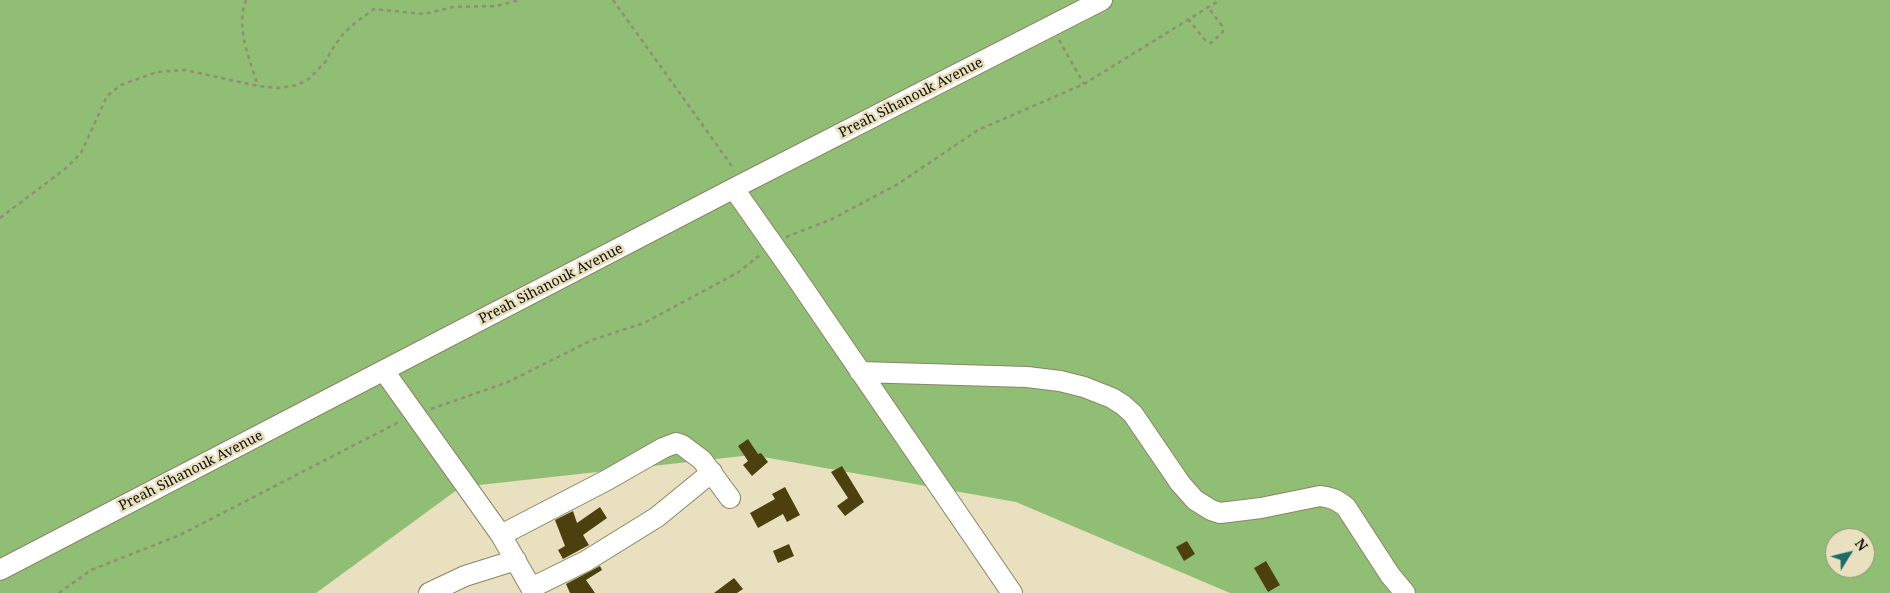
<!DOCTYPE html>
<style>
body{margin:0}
#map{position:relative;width:1890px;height:593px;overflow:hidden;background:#e8e0bf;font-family:"Noto Serif",serif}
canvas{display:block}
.north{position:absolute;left:1825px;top:528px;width:50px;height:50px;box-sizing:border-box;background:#e8e0bf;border:1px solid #928c74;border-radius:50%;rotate:54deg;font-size:14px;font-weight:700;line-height:20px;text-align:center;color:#110e04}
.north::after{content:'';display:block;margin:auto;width:18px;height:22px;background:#1e6b6c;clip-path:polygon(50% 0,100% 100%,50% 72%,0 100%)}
</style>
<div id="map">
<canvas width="1890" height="593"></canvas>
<div class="north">N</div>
</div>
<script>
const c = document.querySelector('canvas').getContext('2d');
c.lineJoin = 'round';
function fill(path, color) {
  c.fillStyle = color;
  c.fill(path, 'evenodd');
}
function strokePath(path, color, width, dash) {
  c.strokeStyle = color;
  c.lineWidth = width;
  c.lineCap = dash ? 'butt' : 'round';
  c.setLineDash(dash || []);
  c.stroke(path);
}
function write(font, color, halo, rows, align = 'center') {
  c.font = font + ' "Noto Serif",serif';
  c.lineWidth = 5;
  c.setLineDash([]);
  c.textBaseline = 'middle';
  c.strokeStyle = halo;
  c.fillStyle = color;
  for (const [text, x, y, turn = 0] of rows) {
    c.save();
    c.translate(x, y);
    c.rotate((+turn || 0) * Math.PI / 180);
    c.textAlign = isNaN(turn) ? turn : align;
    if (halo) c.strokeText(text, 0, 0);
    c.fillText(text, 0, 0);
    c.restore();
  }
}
const forest = new Path2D(`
 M0 0H1890V593H1230L1016 502 752 455 461 487 316 593H0ZM1835 538H1865V568H1835Z`);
const building = new Path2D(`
 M748 439 758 454 761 453 768 462 752 476 743 465 748 461 738 446Z
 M842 466 864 502 845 516 837 506 848 498 831 472Z
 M785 487 800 515 787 522 783 514 758 528 750 513 775 499 772 494Z
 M600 507 607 518 583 535 589 545 563 559 558 550 565 546 555 520 573 511 577 523Z
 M1187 541 1195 554 1184 561 1176 547Z
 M789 544 794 556 778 563 773 551Z
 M1266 561 1280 585 1268 592 1254 568Z
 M600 566 602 570 586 580 595 593H570L566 584Z
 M734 578 743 589 737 593H714Z`);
const path = new Path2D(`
 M246 0C235 27 250 60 258 86
 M613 0 734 169
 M1188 19 1205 40 1211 43 1223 32 1222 26 1208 7
 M1059 40 1084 84
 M0 218 65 169 81 153 107 96 121 85 157 72 185 70 258 86 278 88 298 85 310 78 326 61 331 51 343 34 355 23 374 9 424 14 453 7 496 6 520 0
 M786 237 832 219 898 184 978 130 1084 84 1220 0
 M431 409 508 382 592 340 644 323 737 273 760 255
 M59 593 91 570 180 535 401 421`);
const minor = new Path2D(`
 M734 189 791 270 1012 593
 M384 371 501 535 534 593
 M860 372 1027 377 1060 381 1084 387 1112 398 1123 405 1133 414 1180 483 1195 500 1211 510 1220 513 1261 508 1320 496C1331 497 1337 500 1346 507L1390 575 1405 593
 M501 535 607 480 663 448 676 443 682 445 702 460 730 498
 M0 570 744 183 1102 0
 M531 588 586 561 657 517 712 472
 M429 593 465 576 516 560`);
const streetNames = [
 ["Preah Sihanouk Avenue",911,98,-27],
 ["Preah Sihanouk Avenue",551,284,-27],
 ["Preah Sihanouk Avenue",191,471,-27]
];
fill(forest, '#90be75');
fill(building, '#4c400f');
strokePath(minor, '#8c8466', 22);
strokePath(path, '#938d75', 2.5, [4, 4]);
strokePath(minor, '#fff', 20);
write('14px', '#110e04', '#e8e0bf', streetNames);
</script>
